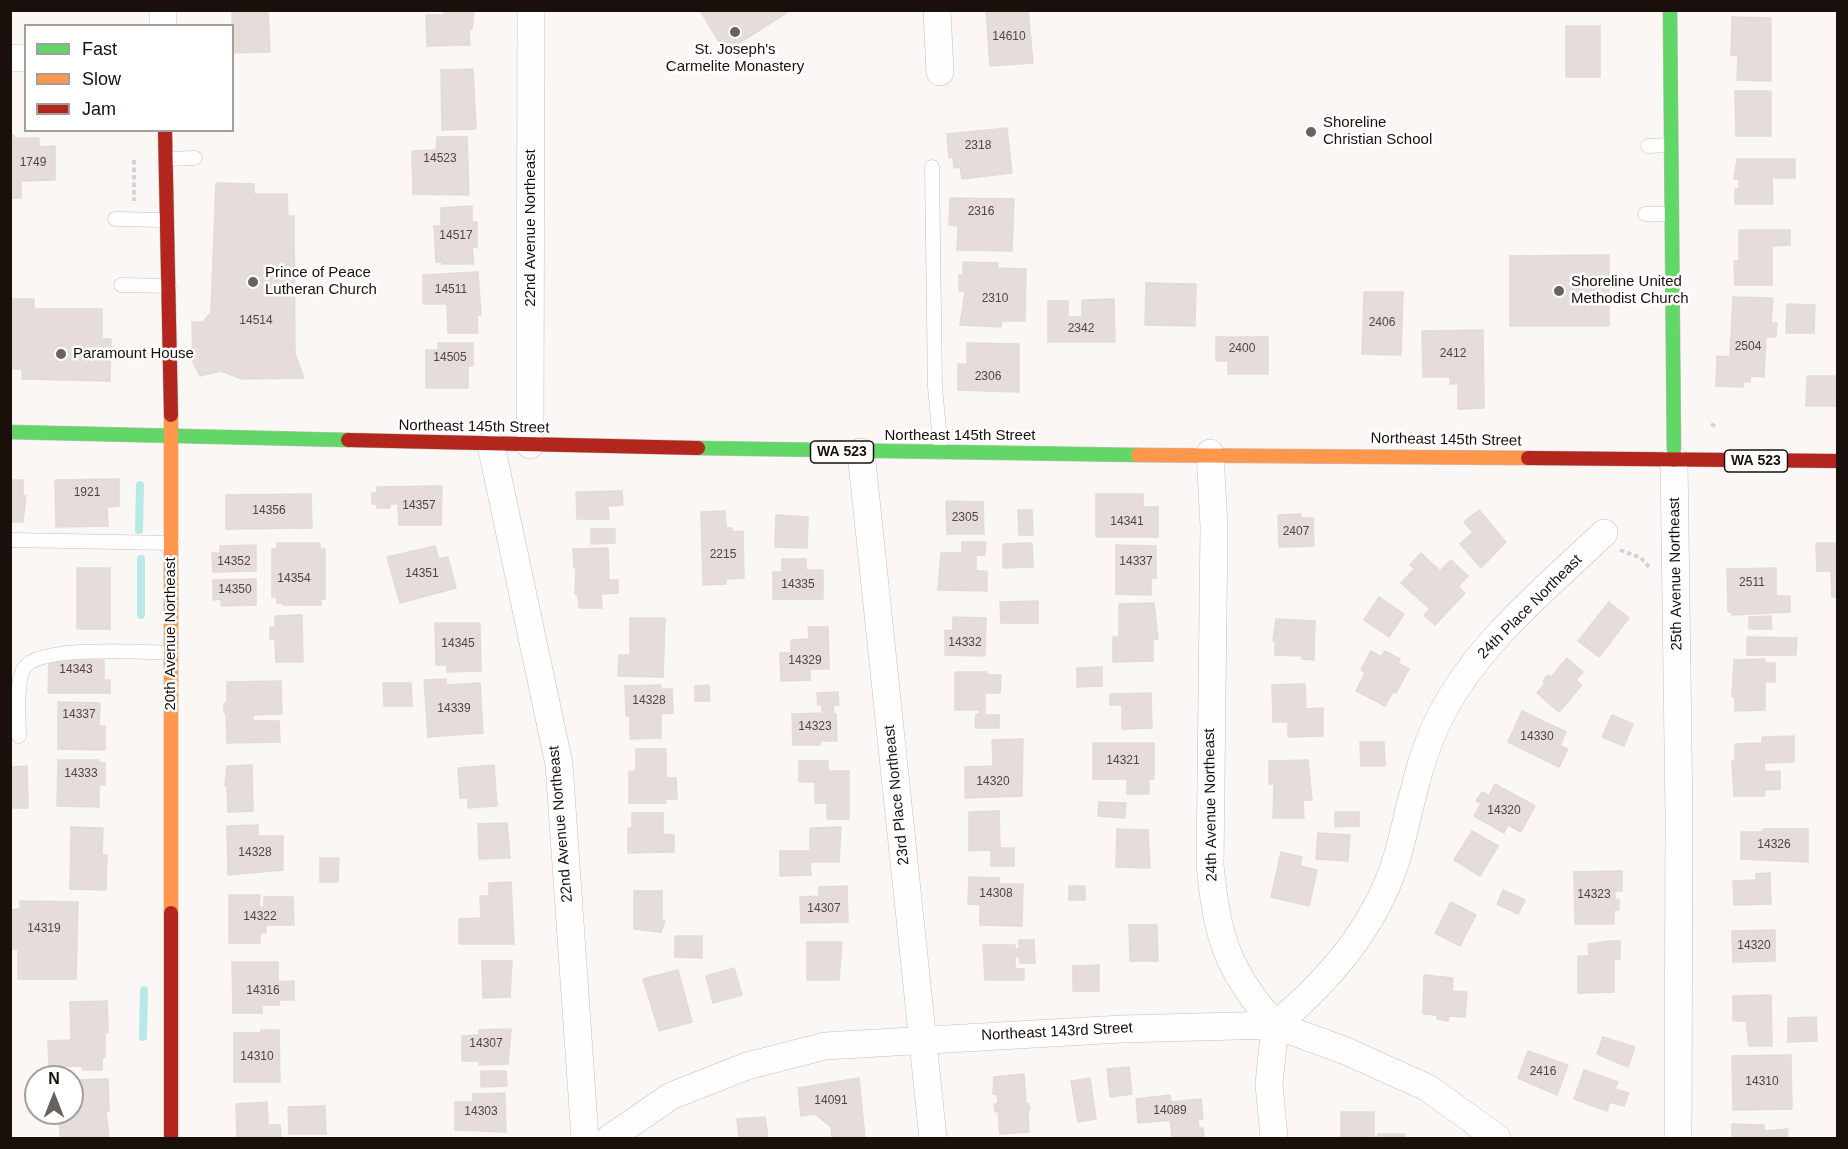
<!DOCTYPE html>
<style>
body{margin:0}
#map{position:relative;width:1848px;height:1149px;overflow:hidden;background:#fbf7f5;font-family:Helvetica,sans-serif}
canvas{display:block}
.frame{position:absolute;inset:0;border:12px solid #1a100b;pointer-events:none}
.legend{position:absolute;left:24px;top:24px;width:210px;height:108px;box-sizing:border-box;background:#fff;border:2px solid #a39f9d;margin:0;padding:8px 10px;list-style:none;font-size:18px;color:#1a100b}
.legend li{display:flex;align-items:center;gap:12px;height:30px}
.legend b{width:30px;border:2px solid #a39f9d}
.north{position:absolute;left:24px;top:1065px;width:60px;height:60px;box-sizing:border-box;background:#fff;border:2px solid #a39f9d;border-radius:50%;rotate:0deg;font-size:16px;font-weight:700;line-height:24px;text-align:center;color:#1a100b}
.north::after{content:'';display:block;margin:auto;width:21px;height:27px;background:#69615d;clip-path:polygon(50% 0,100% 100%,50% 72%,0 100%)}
</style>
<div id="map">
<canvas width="1848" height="1149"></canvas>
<div class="frame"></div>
<ul class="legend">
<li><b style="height:8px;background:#63d668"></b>Fast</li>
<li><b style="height:8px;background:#ff974d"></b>Slow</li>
<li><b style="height:8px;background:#b3261e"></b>Jam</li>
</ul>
<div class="north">N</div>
</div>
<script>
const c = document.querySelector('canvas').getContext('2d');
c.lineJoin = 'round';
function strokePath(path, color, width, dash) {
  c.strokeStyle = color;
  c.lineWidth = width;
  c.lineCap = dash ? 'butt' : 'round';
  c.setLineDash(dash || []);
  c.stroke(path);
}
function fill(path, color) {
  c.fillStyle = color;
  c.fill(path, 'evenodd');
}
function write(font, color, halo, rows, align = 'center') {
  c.font = font + ' Helvetica,sans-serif';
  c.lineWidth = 5;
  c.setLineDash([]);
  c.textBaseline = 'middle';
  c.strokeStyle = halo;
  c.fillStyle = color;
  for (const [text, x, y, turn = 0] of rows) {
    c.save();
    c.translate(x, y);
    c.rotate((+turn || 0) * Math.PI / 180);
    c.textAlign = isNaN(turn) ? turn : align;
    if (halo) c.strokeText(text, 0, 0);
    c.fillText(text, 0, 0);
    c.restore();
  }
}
const stream = new Path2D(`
 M139 530 140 485
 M141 559V615
 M143 1037 144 990`);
const building = new Path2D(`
 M232 10H268L270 52 233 53Z
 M444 10H474L472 29H469L470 45 427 46 426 15H444Z
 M700 10H791L725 52Z
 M986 10H1028L1033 63 990 66Z
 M1732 17 1771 18V81L1737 80 1738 56 1731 55Z
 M1566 26H1600V77H1566Z
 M473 69 476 129 442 130 441 70Z
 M1735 91H1771V136H1736Z
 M1007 128 1012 173 962 179 960 167 954 168 953 157 949 158 947 134Z
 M10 135H14V138H39V147L55 146V180L21 181V198H10Z
 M437 137H467L469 195 413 194 412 151 436 150Z
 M1737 159H1795V178H1772L1773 204H1735V189H1739V179H1734Z
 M216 183 254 184V194H287L288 216H294L295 354 304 378 242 379 221 371 200 376 193 363 192 322H203L211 312Z
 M950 198 1014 199 1012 251 957 250 958 226 949 225Z
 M472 206V222H477V247H472L474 264H442V262H436L434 226H441V208Z
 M1739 230H1790V245L1772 246V285H1735L1734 261H1739Z
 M1609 255V326H1510V256Z
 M963 262 998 263 997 268 1026 269 1025 321H1002L1001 327 960 325 965 291H959V275H963Z
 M478 272 481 315H477L478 333H448L447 304H423V275Z
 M1146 283 1196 284 1195 326 1145 325Z
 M1364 292H1403L1401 355 1362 354Z
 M1733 297 1773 298 1771 323H1777L1776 337H1766L1764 377 1751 376 1750 382H1743V387L1716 386 1717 356 1730 357Z
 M10 299H34V309H102V339H111L110 381 22 379V369H10Z
 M1114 299 1115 342H1048V301H1068V317H1082V300Z
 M1787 304 1815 305 1814 333H1786Z
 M1483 330 1484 408 1458 409V384H1450V377H1423L1422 331Z
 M1216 337H1268V374H1228V361H1216Z
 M438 343H473V366H468V388H426V350H438Z
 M967 343 1019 344V392L958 390V364H967Z
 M1807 376H1838V406H1806Z
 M119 479V506L107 507 108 526 56 527 55 480Z
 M10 480H23V496H26L23 522H10Z
 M434 486H442L441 525H399L398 504H390V508H377V504H372V493H377V487Z
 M622 491 623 505 608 506 609 519H577L576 492Z
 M311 494 312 528 226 529V495Z
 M1096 494H1143V507H1158V537H1096Z
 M946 501 983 502 984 534H947Z
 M1018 510H1032L1033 535H1019Z
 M1479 510 1506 542 1481 568 1460 544 1473 532 1464 522Z
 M725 511 726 528H732V532L743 531 744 578 726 579V584L703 585 701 512Z
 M1301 514V518H1313L1314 546 1279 547 1278 515Z
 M776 515 808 517 807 548 775 547Z
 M591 529H615V543L591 544Z
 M962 542H986L985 555H976V571H987V591L938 590 941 553H962Z
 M277 543H320V549H325V599H321V605H283V603H277V597H272V549H277Z
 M1032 543 1033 567 1003 568V544Z
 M1816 543H1838V597H1832L1831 571H1817Z
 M256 545V571L213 572 212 553H220V546Z
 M1116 545 1156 546V578H1151V595L1116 594Z
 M435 546 439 559 448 557 456 588 400 603 387 557Z
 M608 548 609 580H618V593L601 594 602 608H579L578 594H575L576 568H574L573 549Z
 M1421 553 1440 571 1451 560 1468 576 1458 587 1465 593 1435 625 1424 615 1430 609 1401 583 1415 568 1410 565Z
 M782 559H806V570H823V599H773V572H782Z
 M77 568H110V629H77Z
 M1776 568V596H1790V612L1732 615V612H1728L1727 569Z
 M256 579V605L221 606V599L213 600V580Z
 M1379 597 1404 614 1389 637 1364 620Z
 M1038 601V623H1001L1000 602Z
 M1609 602 1629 618 1599 657 1578 641Z
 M1154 603 1158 639H1153V661L1113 662V637H1119V604Z
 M302 615 303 662H276L275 639H270V627H275V616Z
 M1771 616 1772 629H1749V617Z
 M953 617 986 618 985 656 945 655V630L953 631Z
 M630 618H665L663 677 618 676 619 655H630Z
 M1276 619 1315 621 1314 660 1302 659V656L1275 655V641H1273Z
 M435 623H480L481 671 447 672V665H436Z
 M808 627H828L829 669H810V680L781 681 780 653H791V640L809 639Z
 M1747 637 1797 638 1796 655H1747Z
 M1371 651 1381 657 1385 651 1400 659 1398 663 1409 669 1396 693 1393 692 1385 706 1356 691 1365 673 1361 670Z
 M1567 658 1583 672 1576 680 1582 685 1559 712 1537 693 1545 683 1543 681 1548 675 1551 677Z
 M1765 659V663H1775V682H1765V710L1735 711V697H1732L1734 660Z
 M49 660H104V680H110V693H48Z
 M1102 667V686L1077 687V668Z
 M955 672H987V675H1001L1000 693H985V715H999V728H975L976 714H979V710H955Z
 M446 679V685L480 683 483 733 428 737 424 680Z
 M281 681 282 714 253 715V721H279L280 742 227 743 226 713H224V703H227V682Z
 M383 683H411L412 706H384Z
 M1305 684 1306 709 1323 708V736L1288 737V722H1273L1272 685Z
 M661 685V689H672L673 713 661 714V738L630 739V716H626L625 686Z
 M709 685 710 701H695V686Z
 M838 692 839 705H833L834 714H836L837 741H820V745H793L792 714 822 713V705H818L817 693Z
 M1151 693 1152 728 1122 729V705H1110V694Z
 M58 702 100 703 99 726H105V750L58 749Z
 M1522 711 1566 732 1560 746 1568 749 1559 767 1508 742Z
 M1612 715 1633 724 1624 746 1602 737Z
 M1794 736V762L1764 763 1765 772 1780 771V789L1764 790 1765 796H1734L1732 761H1735V744L1762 743V737Z
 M1023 739 1022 796 965 798V767L993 766 992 740Z
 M1360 742H1384L1385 766H1361Z
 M1093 743H1154V779H1149V794H1127V779H1093Z
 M636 749H666V778H676L677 799H666V803H629V771H636Z
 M58 760H99V763H105V785H99V807L57 806Z
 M1308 760 1312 800H1303L1304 818H1273L1274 784H1269V761Z
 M799 761H828V771H849V819H827V803H815V782H799Z
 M252 765 253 811 228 812 227 786H225L227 766Z
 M494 765 497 806 468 808V798H460L458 768Z
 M27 766 28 808H10V767Z
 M1495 784 1535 806 1521 832 1508 825 1504 833 1474 816 1481 803 1476 801 1482 792 1489 796Z
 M1099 802 1126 803 1125 818 1098 816Z
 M999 811 1000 848H1014V866H991V850L969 851V812Z
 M1335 812H1359V826L1335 827Z
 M632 813H663V834L674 835V852L628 853V828H632Z
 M507 823 510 858 479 859 478 824Z
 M258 825V836H283V870L228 875 227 826Z
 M71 827 103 828 102 855H107L106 890 70 889Z
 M841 827 839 862H810L811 875 780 876V851H810V828Z
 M1117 829 1148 830 1150 868 1116 867Z
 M1763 829H1808V862L1741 859V832H1763Z
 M1472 831 1498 846 1480 876 1454 860Z
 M1318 833 1350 835 1348 861 1316 859Z
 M1281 852 1302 857 1300 866 1317 870 1309 906 1271 897Z
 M320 858H339L338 882H320Z
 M1622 871V891H1615V899H1619V910H1614V924H1575L1574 872Z
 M1770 873 1771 904 1734 905 1733 881 1756 880V874Z
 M969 877 999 878V884H1023L1022 926 980 925V905L968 904Z
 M511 882 514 944H459V919L481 918 480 896H489V883Z
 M847 886 848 922 801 923 800 897 819 896V887Z
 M1069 886H1085V900H1069Z
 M1503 890 1525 900 1518 914 1497 904Z
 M634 891H662V920H665L661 932 634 929Z
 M229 895H260L259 907H264V897H293L294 925H266V933H260V943H229Z
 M20 901 78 902 76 979H18V949H10V910L20 909Z
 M1451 902 1476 915 1460 946 1435 933Z
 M1129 925H1157L1158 961H1130Z
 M1775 930V961L1733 962 1732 931Z
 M675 936H702V958L675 957Z
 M1019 940H1034L1035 963H1020V957H1015V969H1024V980H985L983 945H1015V949H1019Z
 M1611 941H1620V959H1614V992L1578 993V956H1589L1588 944Z
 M807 942H842L839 980H807Z
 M482 961H512L510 997 483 998Z
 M232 962H278V982L294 981V1000H279V1005H262V1013H233Z
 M1099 965V991H1073V966Z
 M734 968 742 995 713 1003 706 976Z
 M678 970 692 1022 659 1031 643 979Z
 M1424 975 1453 978 1452 991 1467 992 1465 1017 1449 1016 1448 1021 1437 1019V1015L1423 1014Z
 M1771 995 1772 1046H1749L1746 1021H1733V996Z
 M107 1001 108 1032 105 1033V1057L102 1058V1070H82V1066L49 1067 48 1041 71 1040 70 1002Z
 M1816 1017 1817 1041 1788 1042V1018Z
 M511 1029 508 1064 479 1065V1061H462V1036L479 1035V1030Z
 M261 1030H279L280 1082H234V1033H261Z
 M1603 1037 1635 1047 1628 1067 1597 1054Z
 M1528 1051 1568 1065 1557 1095 1518 1078Z
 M1791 1055 1792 1109 1733 1110 1732 1056Z
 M1129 1067 1132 1094 1110 1097 1107 1069Z
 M1584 1070 1618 1082 1615 1089 1629 1093 1624 1106 1610 1102 1607 1111 1574 1099Z
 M481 1071H506L507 1086 481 1087Z
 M1024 1074 1026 1104H1029L1030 1110H1028L1029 1132 1000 1134 998 1111 995 1112 994 1104H998L997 1094H993L994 1077Z
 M859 1078 865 1138H832L831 1127 815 1114 801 1116 798 1088Z
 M1090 1078 1096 1119 1078 1122 1071 1081Z
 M108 1079 109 1111H106L109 1138H60V1113H72L73 1080Z
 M505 1093 506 1132 455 1130V1102H473V1094Z
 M1170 1095 1171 1102 1201 1099 1203 1119 1198 1120 1199 1128H1203L1204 1138H1172L1170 1120 1138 1123 1136 1099Z
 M267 1102 268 1125H280L281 1138H237L236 1104Z
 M325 1106 326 1134H289L288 1107Z
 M1341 1112H1374V1138H1341Z
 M765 1117 768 1138H739L737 1119Z
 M1732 1124 1764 1125V1131L1788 1129 1787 1138H1732Z
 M1378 1134H1405V1138H1378Z`);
const path = new Path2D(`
 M134 160V201
 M1711 424 1715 426
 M1620 550 1641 558 1649 567`);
const lane = new Path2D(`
 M1648 146 1671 145
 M166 159 195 158
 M932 167 935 387 941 452
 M1645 214H1671
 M115 219 167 220
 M121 285 169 286
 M10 540 172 543
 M19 736C19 720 15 678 25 667 42 645 143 652 172 653`);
const street = new Path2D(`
 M163 10V26
 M937 10 940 72
 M10 58H26
 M491 445 559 764 585 1138
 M530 445 531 10
 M861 452 933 1138
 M1210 453 1214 526 1210 865C1217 937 1227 970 1275 1025L1269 1084 1274 1138
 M1674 460 1679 816 1678 1138
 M1275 1025C1330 980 1378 923 1398 854 1411 806 1418 760 1441 715 1479 642 1545 589 1604 533
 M610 1138 671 1096 747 1066 825 1046 1122 1029 1275 1025 1346 1051 1428 1088 1497 1138`);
const fast = new Path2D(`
 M1670 10 1674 460
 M10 432 348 440
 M698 448 1138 455`);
const slow = new Path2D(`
 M171 415V913
 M1138 455 1528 458`);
const jam = new Path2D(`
 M165 130 171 415
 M348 440 698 448
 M1528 458 1838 461
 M171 1138V913`);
const markers = [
 [735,32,6,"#69615d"],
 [1311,132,6,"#69615d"],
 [253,282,6,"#69615d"],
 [1559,291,6,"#69615d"],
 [61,354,6,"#69615d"]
];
const numberNames = [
 ["14610",1009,37],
 ["2318",978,146],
 ["14523",440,159],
 ["1749",33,163],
 ["2316",981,212],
 ["14517",456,236],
 ["14511",451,290],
 ["2310",995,299],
 ["14514",256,321],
 ["2406",1382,323],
 ["2342",1081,329],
 ["2504",1748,347],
 ["2400",1242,349],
 ["2412",1453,354],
 ["14505",450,358],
 ["2306",988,377],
 ["1921",87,493],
 ["14357",419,506],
 ["14356",269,511],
 ["2305",965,518],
 ["14341",1127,522],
 ["2407",1296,532],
 ["2215",723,555],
 ["14352",234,562],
 ["14337",1136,562],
 ["14351",422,574],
 ["14354",294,579],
 ["2511",1752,583],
 ["14335",798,585],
 ["14350",235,590],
 ["14332",965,643],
 ["14345",458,644],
 ["14329",805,661],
 ["14343",76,670],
 ["14328",649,701],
 ["14339",454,709],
 ["14337",79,715],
 ["14323",815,727],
 ["14330",1537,737],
 ["14321",1123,761],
 ["14333",81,774],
 ["14320",993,782],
 ["14320",1504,811],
 ["14326",1774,845],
 ["14328",255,853],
 ["14308",996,894],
 ["14323",1594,895],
 ["14307",824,909],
 ["14322",260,917],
 ["14319",44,929],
 ["14320",1754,946],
 ["14316",263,991],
 ["14307",486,1044],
 ["14310",257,1057],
 ["2416",1543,1072],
 ["14310",1762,1082],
 ["14091",831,1101],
 ["14089",1170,1111],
 ["14303",481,1112]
];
const shields = [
 [842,452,63],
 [1756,461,63]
];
const shieldNames = [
 ["WA 523",842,452],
 ["WA 523",1756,461]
];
const poiNames = [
 ["St. Joseph's",735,50,"center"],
 ["Carmelite Monastery",735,67,"center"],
 ["Shoreline",1323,123],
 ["Christian School",1323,140],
 ["Prince of Peace",265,273],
 ["Lutheran Church",265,290],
 ["Shoreline United",1571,282],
 ["Methodist Church",1571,299],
 ["Paramount House",73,354]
];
const streetNames = [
 ["22nd Avenue Northeast",531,228,-90],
 ["Northeast 145th Street",474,427,1],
 ["Northeast 145th Street",960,436],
 ["Northeast 145th Street",1446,440,1],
 ["25th Avenue Northeast",1676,574,-91],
 ["24th Place Northeast",1530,607,-45],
 ["20th Avenue Northeast",171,634,-90],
 ["23rd Place Northeast",897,795,-96],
 ["24th Avenue Northeast",1211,805,-91],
 ["22nd Avenue Northeast",561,824,-95],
 ["Northeast 143rd Street",1057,1032,-3]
];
strokePath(stream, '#b6e9e8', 8);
fill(building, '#e6ddda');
strokePath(building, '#e3dbd8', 1.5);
strokePath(lane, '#c6bfbb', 15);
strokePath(street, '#c6bfbb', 28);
strokePath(fast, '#c6bfbb', 15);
strokePath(slow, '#c6bfbb', 15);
strokePath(jam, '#c6bfbb', 15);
strokePath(path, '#d5d3d3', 4, [4.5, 3]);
strokePath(lane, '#fefefe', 14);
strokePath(street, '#fefefe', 27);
strokePath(fast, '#63d668', 14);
strokePath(slow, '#ff974d', 14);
strokePath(jam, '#b3261e', 14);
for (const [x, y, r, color] of markers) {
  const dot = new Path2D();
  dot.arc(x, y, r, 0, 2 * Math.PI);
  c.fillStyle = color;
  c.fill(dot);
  strokePath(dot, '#fff', 2);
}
write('12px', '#504642', null, numberNames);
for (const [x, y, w] of shields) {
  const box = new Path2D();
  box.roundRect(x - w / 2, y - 11, w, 22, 4.5);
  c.fillStyle = '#fff';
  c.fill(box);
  strokePath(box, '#1a100b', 1.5);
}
write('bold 14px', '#1a100b', null, shieldNames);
write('15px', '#1a100b', '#fff', poiNames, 'left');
write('15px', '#1a100b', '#fff', streetNames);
</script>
